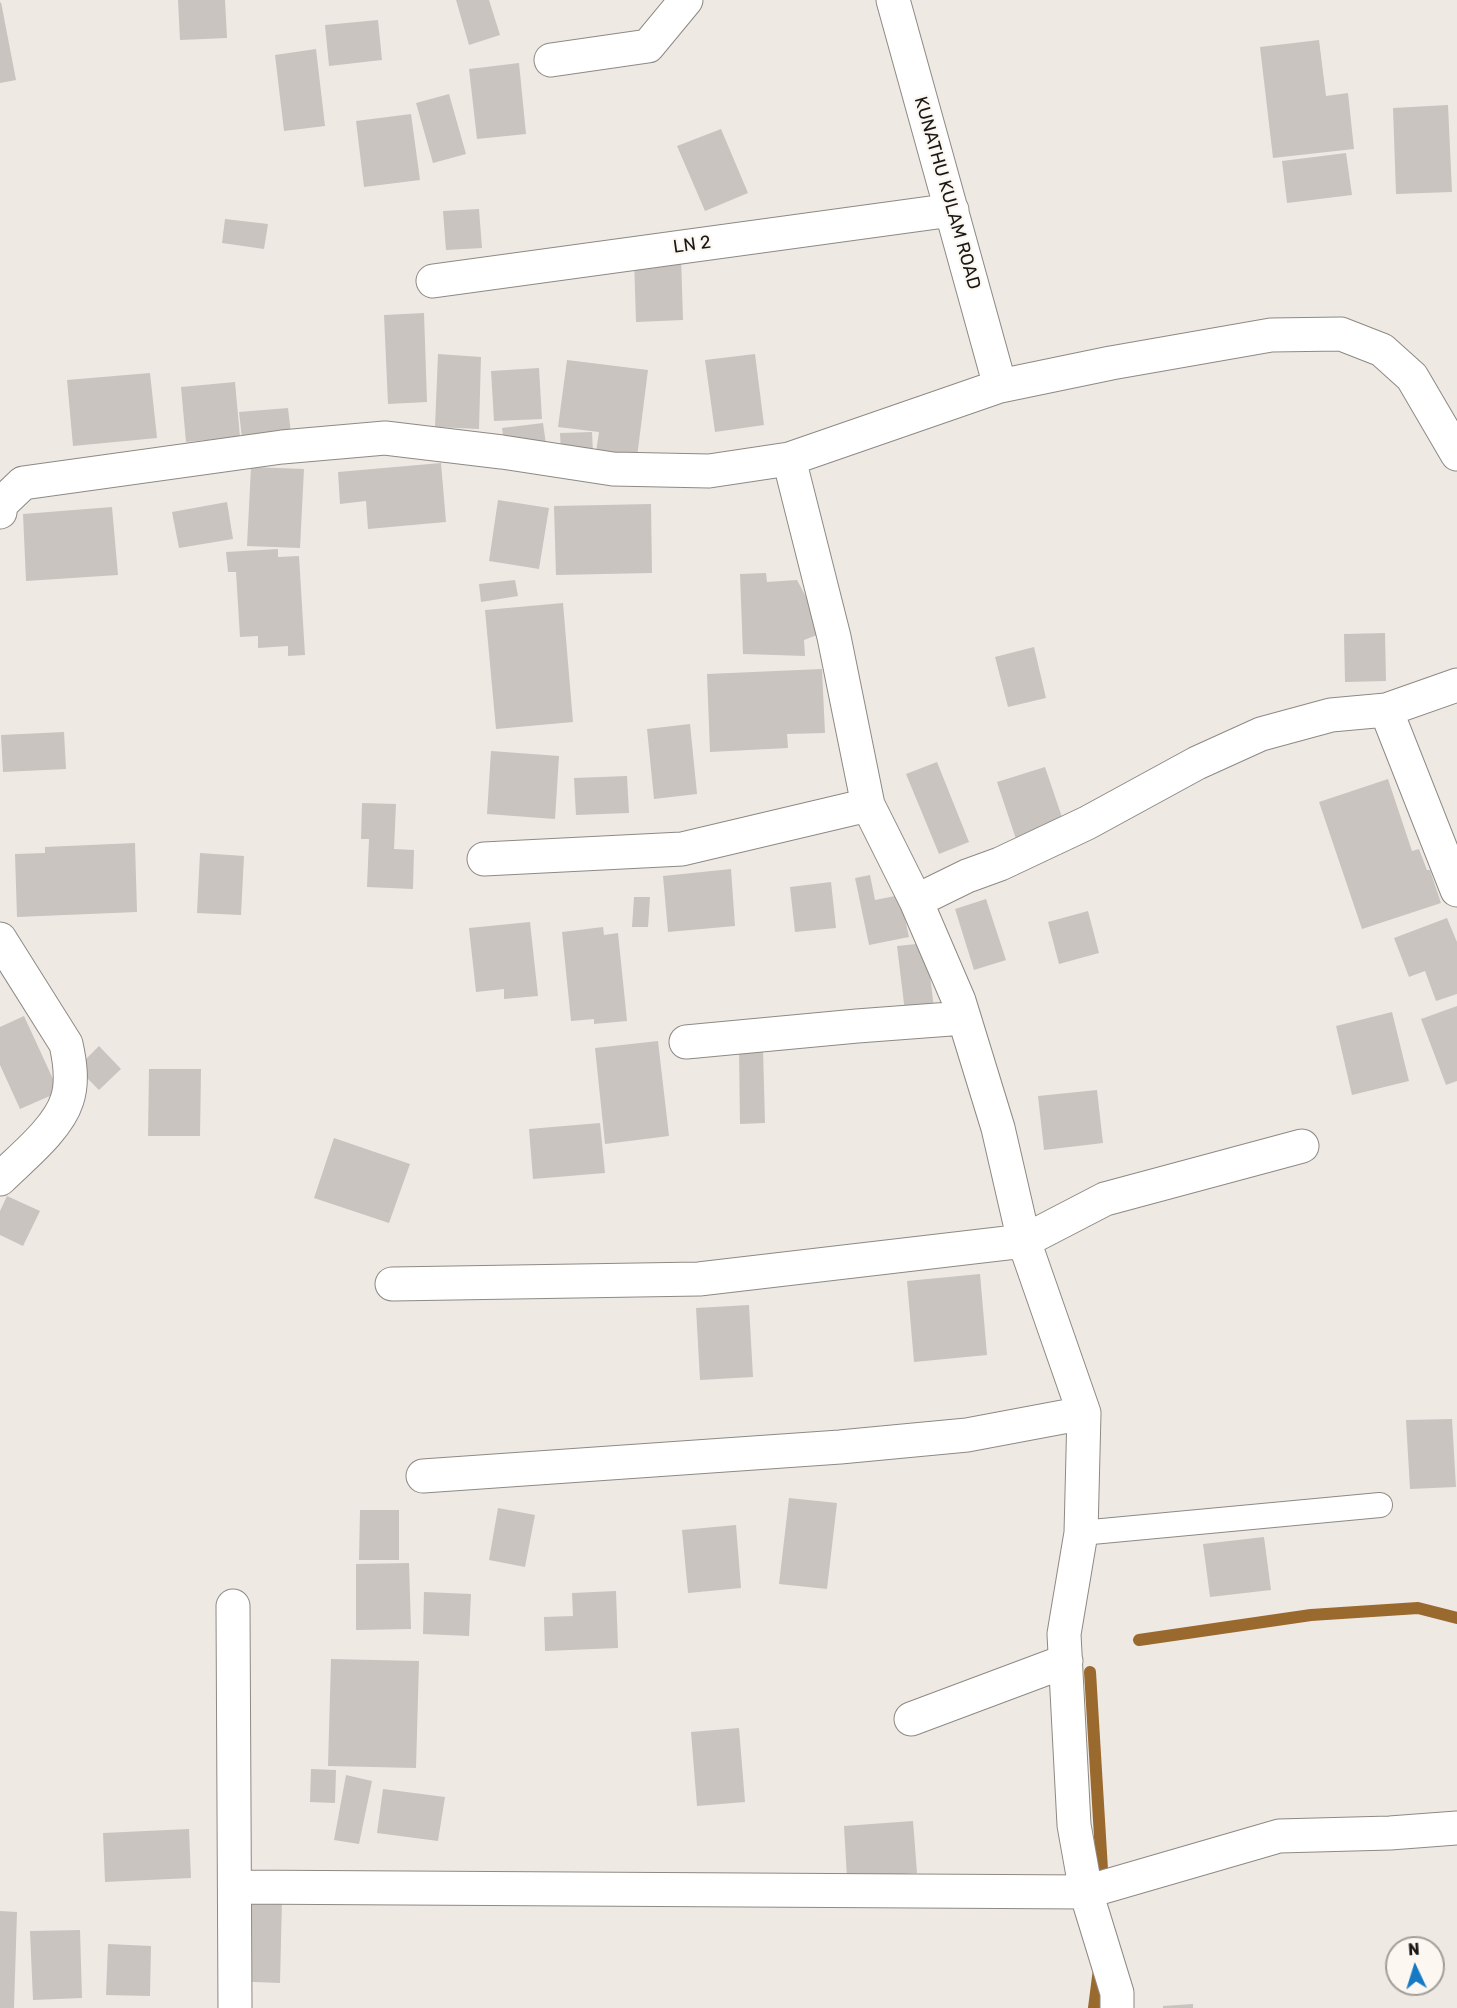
<!DOCTYPE html>
<style>
body{margin:0}
#map{position:relative;width:1457px;height:2008px;overflow:hidden;background:#efe9e4;font-family:Rubik,sans-serif}
canvas{display:block}
.north{position:absolute;left:1385px;top:1936px;width:60px;height:60px;box-sizing:border-box;background:#fcf7f1;border:2px solid #a19e99;border-radius:50%;rotate:356deg;font-size:16px;font-weight:700;line-height:24px;text-align:center;color:#191816}
.north::after{content:'';display:block;margin:auto;width:21px;height:27px;background:#1679c4;clip-path:polygon(50% 0,100% 100%,50% 72%,0 100%)}
</style>
<div id="map">
<canvas width="1457" height="2008"></canvas>
<div class="north">N</div>
</div>
<script>
const c = document.querySelector('canvas').getContext('2d');
c.lineJoin = 'round';
function strokePath(path, color, width, dash) {
  c.strokeStyle = color;
  c.lineWidth = width;
  c.lineCap = dash ? 'butt' : 'round';
  c.setLineDash(dash || []);
  c.stroke(path);
}
function fill(path, color) {
  c.fillStyle = color;
  c.fill(path, 'evenodd');
}
function write(font, color, halo, rows, align = 'center') {
  c.font = font + ' Rubik,sans-serif';
  c.lineWidth = 4.5;
  c.setLineDash([]);
  c.textBaseline = 'middle';
  c.strokeStyle = halo;
  c.fillStyle = color;
  for (const [text, x, y, turn = 0] of rows) {
    c.save();
    c.translate(x, y);
    c.rotate((+turn || 0) * Math.PI / 180);
    c.textAlign = isNaN(turn) ? turn : align;
    if (halo) c.strokeText(text, 0, 0);
    c.fillText(text, 0, 0);
    c.restore();
  }
}
const stream = new Path2D(`
 M1139 1640 1311 1615 1418 1608 1457 1618
 M1090 1672 1103 1886
 M1094 2008 1099 1969`);
const building = new Path2D(`
 M178 0H225L227 38 180 40Z
 M456 0H489L500 35 469 45Z
 M1 2 16 80 0 83V3Z
 M378 20 382 60 329 66 325 25Z
 M1319 40 1326 96 1348 93 1354 149 1273 158 1260 47Z
 M316 49 325 126 284 131 275 55Z
 M519 63 526 134 477 139 469 69Z
 M449 94 466 154 433 163 416 103Z
 M1448 105 1452 192 1396 194 1393 108Z
 M411 114 420 180 364 187 356 121Z
 M721 129 748 193 705 211 677 146Z
 M1346 153 1352 195 1287 203 1282 161Z
 M479 209 482 248 446 250 443 211Z
 M225 219 268 224 264 249 222 243Z
 M681 256 683 320 636 322 634 258Z
 M424 313 427 402 388 404 384 315Z
 M438 354 481 357 479 429 435 427Z
 M755 354 764 425 715 432 705 360Z
 M567 360 648 370 637 457 596 452 599 432 558 427Z
 M539 368 542 419 494 421 491 371Z
 M150 373 157 438 73 446 67 380Z
 M235 382 240 437 186 442 181 387Z
 M288 408 291 433 242 438 239 412Z
 M543 423 546 444 505 449 502 428Z
 M592 432 593 453 561 455 560 433Z
 M441 463 446 522 368 529 366 501 340 504 338 472Z
 M251 467 304 469 300 548 247 546Z
 M498 500 549 508 539 569 489 561Z
 M227 502 233 539 179 548 172 512Z
 M651 504 652 573 556 575 554 506Z
 M112 507 118 575 26 581 23 514Z
 M278 549V557L299 556 305 655 288 656V646L258 648V636L240 637 236 572H228L226 552Z
 M766 573 767 582 797 580 825 632 804 640 805 656 743 654 740 574Z
 M515 580 518 596 481 602 479 584Z
 M563 603 573 722 496 729 485 610Z
 M1385 633 1386 681 1345 682 1344 634Z
 M1034 647 1046 698 1008 707 995 657Z
 M822 669 825 733 787 734 788 748 710 752 707 674Z
 M690 724 697 794 654 799 647 729Z
 M64 732 66 769 3 772 1 735Z
 M491 751 559 756 555 819 487 814Z
 M937 762 969 842 939 854 906 774Z
 M1045 767 1065 826 1017 842 997 782Z
 M627 776 629 813 576 815 574 778Z
 M1388 779 1412 851 1419 849 1427 870H1430L1441 903 1362 929 1319 802Z
 M362 803 396 804 394 849 414 850 413 889 367 887 369 839H361Z
 M135 843 137 912 17 917 15 854 45 853V847Z
 M200 853 244 856 241 915 197 913Z
 M731 869 735 926 668 932 663 876Z
 M870 875 875 900 900 895 909 937 869 945 855 878Z
 M831 882 836 928 795 932 790 887Z
 M634 897H650L648 927H632Z
 M986 899 1006 960 974 970 955 909Z
 M1088 911 1099 953 1059 964 1048 922Z
 M1447 918 1457 942V994L1436 1001 1425 971 1409 977 1394 938Z
 M530 922 538 996 504 999V989L476 992 469 928Z
 M603 927 604 935 618 933 627 1021 594 1024V1019L571 1021 562 932Z
 M926 943 934 1008 905 1012 897 946Z
 M1457 1006V1081L1446 1085 1421 1019Z
 M1392 1012 1409 1081 1352 1095 1336 1026Z
 M24 1016 59 1092 20 1109 0 1065V1027Z
 M658 1041 669 1136 605 1144 595 1048Z
 M99 1046 121 1069 99 1090 77 1068Z
 M739 1049H763L765 1123 740 1124Z
 M149 1069H201L200 1136H148Z
 M1097 1090 1103 1143 1044 1150 1038 1096Z
 M600 1123 605 1173 533 1179 529 1129Z
 M334 1138 410 1164 389 1223 314 1198Z
 M7 1196 40 1211 23 1246 0 1235V1211Z
 M980 1274 987 1355 914 1362 907 1281Z
 M749 1305 753 1377 700 1380 696 1308Z
 M1452 1419 1456 1487 1410 1489 1406 1420Z
 M789 1498 837 1503 827 1589 779 1584Z
 M498 1508 535 1515 525 1567 489 1560Z
 M360 1510H399V1560H359Z
 M736 1525 741 1588 688 1593 682 1530Z
 M1264 1537 1271 1590 1210 1597 1203 1544Z
 M409 1563 411 1629 356 1630V1564Z
 M616 1591 618 1648 545 1651 544 1617 573 1616 572 1593Z
 M424 1592 471 1594 469 1636 423 1634Z
 M331 1659 419 1661 416 1768 328 1766Z
 M739 1728 745 1802 697 1806 691 1732Z
 M311 1769 336 1770 335 1803 310 1802Z
 M346 1775 372 1781 359 1844 334 1840Z
 M383 1789 445 1797 438 1841 377 1833Z
 M913 1821 917 1873 847 1878 844 1826Z
 M189 1829 191 1878 105 1882 103 1833Z
 M232 1897 282 1899 280 1983 229 1981Z
 M0 1911 17 1912 14 2008H0Z
 M80 1930 82 1998 33 2000 30 1931Z
 M108 1944 151 1946 150 1996 106 1995Z
 M1193 2004V2008H1163V2006Z`);
const service = new Path2D(`
 M1081 1533 1380 1505`);
const minor = new Path2D(`
 M893 0 1000 386
 M551 60 648 46 686 0
 M433 281 952 210
 M789 459 1000 386 1111 363 1271 335 1341 334 1382 350 1412 377 1457 454
 M0 512 1 504 23 483 282 447 385 438 502 452 613 469 709 471 789 459 834 637 868 805 916 901 959 1001 998 1128 1024 1241 1084 1413 1081 1533 1064 1634 1074 1825 1086 1892 1117 1993V2008
 M1386 710 1457 890
 M484 859 682 849 868 805
 M916 901 967 876 1000 864 1087 823 1197 763 1261 734 1331 715 1386 710 1457 685
 M0 939 66 1044C70 1062 73 1082 67 1100 58 1129 21 1158 0 1179
 M686 1042 857 1026 964 1018
 M392 1284 699 1279 1024 1241 1105 1199 1302 1146
 M423 1476 840 1447 967 1435 1084 1413
 M233 1606 235 2008
 M911 1719 1066 1661
 M235 1887 1086 1892 1279 1836 1390 1833 1457 1828`);
const streetNames = [
 ["KUNATHU KULAM ROAD",947,193,74],
 ["LN 2",692,245,-8]
];
strokePath(stream, '#9a692d', 12);
fill(building, '#c9c4bf');
strokePath(service, '#8e8984', 26);
strokePath(minor, '#8e8984', 35);
strokePath(service, '#fff', 24);
strokePath(minor, '#fff', 33);
write('18px', '#191816', '#fcf7f1', streetNames);
</script>
